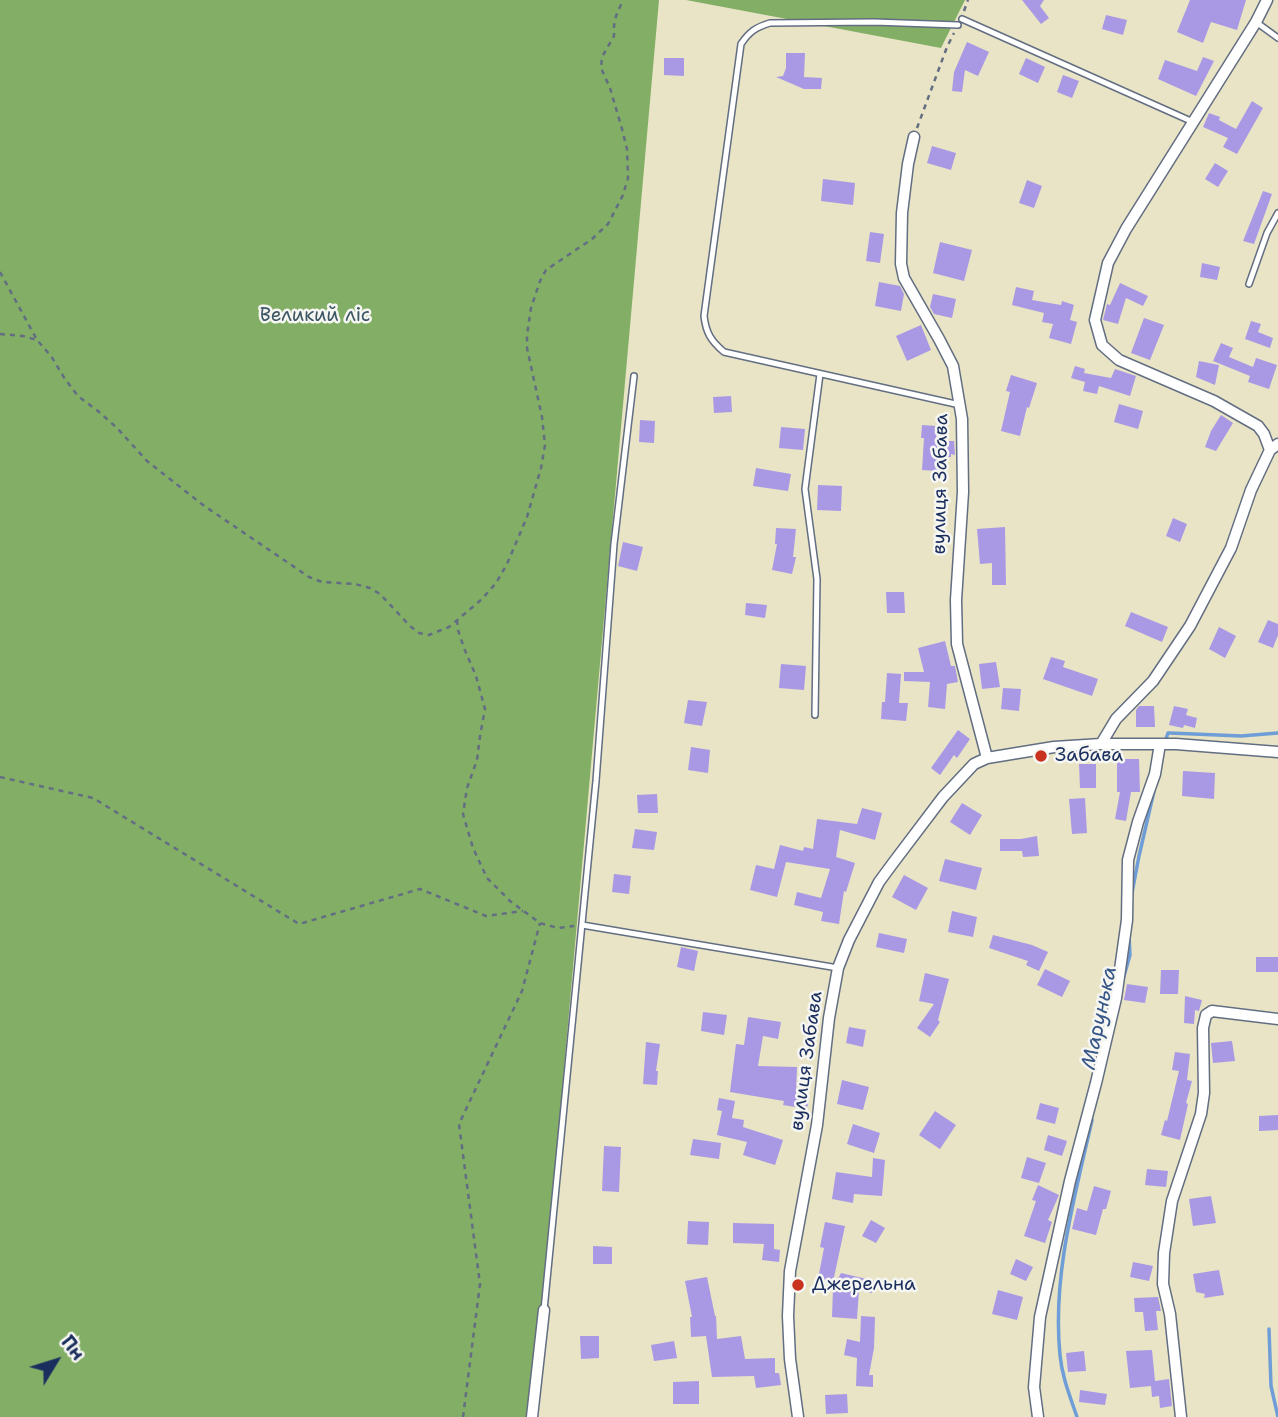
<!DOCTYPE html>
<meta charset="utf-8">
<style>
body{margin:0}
#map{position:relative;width:1278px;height:1417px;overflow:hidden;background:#e8e4c5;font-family:"Shantell Sans",sans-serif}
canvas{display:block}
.north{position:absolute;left:21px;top:1326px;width:70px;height:70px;-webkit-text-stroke:5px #f6f6f2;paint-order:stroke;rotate:52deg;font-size:19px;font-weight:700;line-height:28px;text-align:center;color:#1b2f5e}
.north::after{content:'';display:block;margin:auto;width:24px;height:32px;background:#1b2f5e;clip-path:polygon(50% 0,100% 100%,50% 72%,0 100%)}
</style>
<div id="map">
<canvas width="1278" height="1417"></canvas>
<div class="north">Пн</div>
</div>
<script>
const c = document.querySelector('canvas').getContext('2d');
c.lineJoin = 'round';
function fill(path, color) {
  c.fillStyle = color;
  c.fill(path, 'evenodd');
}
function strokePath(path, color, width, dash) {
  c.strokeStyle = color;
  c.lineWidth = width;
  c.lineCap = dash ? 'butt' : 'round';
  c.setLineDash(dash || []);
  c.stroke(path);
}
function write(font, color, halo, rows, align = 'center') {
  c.font = font + ' "Shantell Sans",sans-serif';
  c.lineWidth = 5;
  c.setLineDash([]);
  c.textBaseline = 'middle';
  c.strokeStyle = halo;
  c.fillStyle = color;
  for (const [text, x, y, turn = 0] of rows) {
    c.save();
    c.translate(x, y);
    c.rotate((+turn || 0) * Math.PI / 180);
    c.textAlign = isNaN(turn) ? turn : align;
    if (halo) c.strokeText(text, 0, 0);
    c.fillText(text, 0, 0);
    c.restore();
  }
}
const forest = new Path2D(`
 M0 0H659L533 1417H0Z
 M686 0H965L941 48Z`);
const stream = new Path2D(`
 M1165 742 1168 733H1170L1241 736 1278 733
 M1132 893 1139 856 1154 791
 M1124 976 1130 955 1129 935
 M1269 1329 1271 1386 1278 1417
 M1077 1417C1070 1396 1062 1377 1060 1355 1052 1276 1075 1196 1092 1120`);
const building = new Path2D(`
 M1022 0H1044L1040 6 1049 18 1041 24Z
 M1190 0H1246L1237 30 1211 22 1203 43 1177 32Z
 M1106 15 1127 20 1123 35 1102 29Z
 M967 42 989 52 978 76 965 70 962 92 952 91 954 72Z
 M786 53H805L804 77 822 78 821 89H804L776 77 783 76 786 68Z
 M1203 57 1214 61 1196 96 1158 79 1165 60 1197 71Z
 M664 58H684V76L664 75Z
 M1026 58 1045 67 1038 83 1019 74Z
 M1063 75 1079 81 1072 98 1057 92Z
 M1252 101 1263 108 1237 154 1223 147 1228 138 1203 127 1209 113 1220 117 1219 120 1236 129Z
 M932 146 956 153 951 170 927 163Z
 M1215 163 1228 171 1218 187 1205 179Z
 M823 179 855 183 853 205 821 201Z
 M1027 180 1042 186 1034 208 1019 203Z
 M1263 191 1272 194 1254 244 1243 241Z
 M870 232 884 234 880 263 866 261Z
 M940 242 972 250 964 281 933 273Z
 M1202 263 1220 267 1217 280 1200 277Z
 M879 282 900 286 904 294 901 311 875 306Z
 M1120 283 1148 296 1143 306 1126 298 1118 324 1103 320 1107 304 1110 305Z
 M1016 287 1034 291 1032 300 1061 305 1062 301 1074 305 1070 320 1077 322 1071 344 1049 338 1053 324 1042 322 1044 313 1012 305Z
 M933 294 956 299 952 318 934 314 930 307Z
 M1144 318 1164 325 1150 360 1131 353Z
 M1251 321 1261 324 1258 332 1273 338 1270 348 1245 339Z
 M921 325 931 350 907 361 896 336Z
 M1221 343 1233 348 1229 357 1253 367 1256 358 1277 365 1269 389 1248 382 1250 376 1213 361Z
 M1199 361 1219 365 1215 385 1196 377Z
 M1075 366 1085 369 1084 373 1111 378 1115 369 1136 376 1130 396 1099 386 1097 394 1083 391 1085 382 1071 378Z
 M1011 375 1037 383 1029 408 1027 407 1020 436 1001 431 1010 392 1006 391Z
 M731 396 732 412 714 413 713 397Z
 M1119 404 1143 411 1138 429 1114 422Z
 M1221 415 1233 423 1216 451 1205 447 1211 431Z
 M640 420 655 421 654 443 639 442Z
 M922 425 937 426 936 441H954L955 455 951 454V457H939L938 471 922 470 924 438H921Z
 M781 427 805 429 803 450 779 448Z
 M756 468 791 474 788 491 753 486Z
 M818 485 842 486 841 511 817 510Z
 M1173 518 1187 524 1180 542 1166 536Z
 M1005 527 1006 585H992V563L980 564 977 529Z
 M776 528 796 529 793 557H796L792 574 772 570 777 544H775Z
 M623 542 643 547 637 571 618 566Z
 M886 592H904L905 613H887Z
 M746 603 767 605 765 618 745 615Z
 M1131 612 1168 627 1162 642 1125 626Z
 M1268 620 1278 624V635L1273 648 1258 642Z
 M1219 627 1236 636 1225 658 1209 649Z
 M945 641 951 666H955L958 682 947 684 945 709 928 707 930 682 904 681V672H924L918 648Z
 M1051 657 1065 661 1063 667 1098 679 1092 696 1043 679Z
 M996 662 1000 687 982 689 979 664Z
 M781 664 806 666 804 690 779 688Z
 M887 673 901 674 899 703H908L906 721 881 719 882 702H885Z
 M1003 688 1021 689 1019 711 1001 709Z
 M688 700 707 702 702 726 684 723Z
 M1139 706H1154L1155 727H1136V710Z
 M1174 706 1188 709 1186 715 1197 718 1195 728 1184 725 1183 728 1169 725Z
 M958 730 970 739 957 758 954 755 940 775 931 768Z
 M691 747 710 750 708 773 688 770Z
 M1117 759H1139L1140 792H1131L1126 821 1115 819 1120 792H1117Z
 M1079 764H1096V788H1080Z
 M1183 771 1215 773 1214 799 1182 796Z
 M657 794 658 813H638L637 795Z
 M1085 798 1087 833 1072 834 1069 799Z
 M962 803 982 815 970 835 950 822Z
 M862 808 882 813 875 840 840 830 836 857 855 863 846 892 844 891 839 924 821 921 823 912 794 905 797 892 821 898 830 869 786 862 777 897 750 890 756 865 774 869 780 845 803 851 804 847 813 849 817 819 857 824Z
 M635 829 657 832 654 850 632 848Z
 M1037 836 1039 856 1023 857 1022 851H1000V839H1021Z
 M945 859 982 868 976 890 939 881Z
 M614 874 631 876 629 894 612 892Z
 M904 875 928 888 916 910 892 897Z
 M952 911 977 917 973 937 948 932Z
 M879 933 907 939 904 953 876 947Z
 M993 935 1032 945 1048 952 1039 971 1026 965 1028 961 989 948Z
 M681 947 698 951 694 971 677 967Z
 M1256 957H1278V972H1256Z
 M1045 969 1070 981 1062 997 1037 985Z
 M1161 970H1179L1178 994H1160Z
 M925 973 949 979 938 1020 940 1022 930 1037 917 1028 934 1004 919 1001Z
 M1127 984 1148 987 1145 1003 1124 1000Z
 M1185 996 1202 1000 1199 1011 1195 1010 1194 1024 1184 1023Z
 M703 1012 727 1015 724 1035 701 1031Z
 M748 1017 781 1022 778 1039 763 1036 758 1066 797 1067 796 1096 809 1098 807 1109 783 1105 784 1101 730 1092 736 1044 744 1045Z
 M849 1027 866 1030 863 1047 846 1043Z
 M1232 1041 1235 1061 1213 1063 1211 1043Z
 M646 1042 660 1044 656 1071H658L657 1085 643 1084Z
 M1175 1052 1190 1054 1187 1080 1192 1081 1186 1103 1188 1104 1180 1140 1161 1135 1165 1120 1167 1121 1179 1071 1172 1070Z
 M842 1080 869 1087 863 1110 837 1104Z
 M719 1098 735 1101 732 1118 744 1120 743 1127 783 1140 775 1165 743 1155 747 1142 717 1135 722 1111 717 1110Z
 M1040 1103 1059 1108 1055 1124 1036 1119Z
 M935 1111 956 1125 940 1149 919 1135Z
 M1278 1115V1130L1259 1131V1116Z
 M853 1124 880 1133 874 1153 847 1144Z
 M1048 1135 1067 1141 1062 1156 1044 1150Z
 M693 1139 721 1143 719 1159 690 1155Z
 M604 1146 621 1147 619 1192 602 1191Z
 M1027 1157 1046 1163 1039 1183 1021 1178Z
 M873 1158 885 1160 882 1196 854 1194 853 1203 832 1199 836 1172 872 1177Z
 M1147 1169 1168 1171 1166 1187 1145 1185Z
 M1038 1185 1059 1195 1048 1220 1052 1222 1045 1243 1024 1236 1036 1201 1032 1200Z
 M1094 1186 1111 1191 1106 1209H1103L1096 1235 1072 1229 1077 1208 1087 1211Z
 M1211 1196 1216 1223 1193 1226 1189 1199Z
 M871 1220 885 1228 876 1243 862 1236Z
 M688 1221 709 1222 708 1245 687 1244Z
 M825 1222 845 1226 833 1282 818 1279 824 1248 820 1247Z
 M733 1223 774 1224V1249L780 1250 779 1262 762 1260 764 1244 733 1243Z
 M593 1246 612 1247V1264H593Z
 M1016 1259 1033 1267 1026 1281 1010 1274Z
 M1133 1262 1153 1266 1149 1281 1130 1277Z
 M1219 1270 1224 1295 1204 1298 1205 1294 1196 1292 1193 1274Z
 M841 1273 875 1281 872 1293 859 1290 857 1319 832 1317 833 1288Z
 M707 1277 715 1316H716L717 1339 741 1336 745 1359 775 1358V1373H779L781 1385 756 1388 754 1376 712 1377 706 1336 691 1337 690 1317H692L685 1281Z
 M998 1290 1023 1297 1017 1320 992 1314Z
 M1158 1297 1161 1311H1156L1158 1330 1145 1331 1143 1312H1135L1134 1298Z
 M861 1316 875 1317 874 1348 869 1375H873V1387L856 1386 857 1358 844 1355 847 1339 860 1342Z
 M580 1336H599V1358L581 1359Z
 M674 1341 677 1358 654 1361 651 1345Z
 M1152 1350 1155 1381 1169 1379 1172 1406 1160 1408 1159 1396 1152 1397 1151 1386 1130 1388 1126 1351Z
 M1084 1351 1086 1371 1068 1372 1066 1353Z
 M699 1381V1404H673V1382Z
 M1080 1390 1107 1394 1105 1405 1079 1402Z
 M847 1394 848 1413 826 1414 825 1395Z`);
const path = new Path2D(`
 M964 11 968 0
 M917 128 947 47 954 33
 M0 272 37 340
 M0 334 23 336 37 340 51 356 65 379 78 396 98 411 117 428 147 461 203 505 309 577 322 582 355 584 370 588 380 594 410 626 419 633 429 635 449 627 482 599 496 583 507 564 527 517 541 468 545 445 542 417 527 348V335L531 308 540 281 546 270 592 239 608 224 623 195 628 178 627 149 622 129 610 88 601 68 602 57 614 36V26L616 16 623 0
 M457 620 458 630 464 648 476 676 485 709 480 736 477 760 467 788 463 814 473 848 487 878 510 901 540 923 558 928 574 926
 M0 777 93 798 299 924 420 889 486 916 523 911
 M463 1417 480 1284 459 1124 522 991 540 923`);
const service = new Path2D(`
 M962 19 1193 122
 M1256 22 1278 38
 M958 25 874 22 770 23C756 27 749 32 741 44L704 316C706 333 711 341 724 352L960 405
 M1249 284 1267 233 1278 213
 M815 715 817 579 805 489 820 374
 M582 925 838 968
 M544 1310 596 781 614 544 634 376`);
const minor = new Path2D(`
 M1267 0 1256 22 1126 229 1108 263 1095 320 1102 345 1119 360 1214 401 1258 426 1264 434 1270 450
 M914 137 908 164 902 213 901 264 904 278 939 339 953 366 962 419 963 492 956 600 957 644 987 758
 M1101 744 1116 719 1153 681 1190 626 1231 548 1251 490 1270 450 1278 444
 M532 1417 544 1310
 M798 1417 790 1359 788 1316 790 1271 817 1125 829 1018 838 968 849 940 879 882 893 863 943 797 974 764 987 758 1054 747 1101 744H1176L1278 752
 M1038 1417 1034 1387 1040 1317 1070 1181 1096 1083 1116 998 1127 920 1128 860 1138 822 1155 774 1160 744
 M1181 1417 1170 1314 1163 1284 1164 1253 1172 1201 1201 1114 1204 1093 1203 1028 1206 1015 1212 1011 1278 1019`);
const markers = [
 [1041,756,7,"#c8321e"],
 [798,1285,7,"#c8321e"]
];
const parkNames = [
 ["Великий ліс",315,316]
];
const streetNames = [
 ["вулиця Забава",941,484,-89],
 ["вулиця Забава",807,1061,-82]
];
const poiNames = [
 ["Забава",1055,756],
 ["Джерельна",812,1285]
];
const waterNames = [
 ["Марунька",1100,1018,-78]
];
fill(forest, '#82ae66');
strokePath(stream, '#6e9dd7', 3.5);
fill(building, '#a999e5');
strokePath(service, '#636e82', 8);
strokePath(minor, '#636e82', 13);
strokePath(path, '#636e82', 2.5, [5, 5]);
strokePath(service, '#fff', 5);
strokePath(minor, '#fff', 10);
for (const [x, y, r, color] of markers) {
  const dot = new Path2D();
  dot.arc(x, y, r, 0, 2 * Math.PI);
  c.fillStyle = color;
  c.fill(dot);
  strokePath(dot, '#f6f6f2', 2.5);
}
write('19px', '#3d5664', '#f6f6f2', parkNames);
write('19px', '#1b2f5e', '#f6f6f2', streetNames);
write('19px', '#1b2f5e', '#f6f6f2', poiNames, 'left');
write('italic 21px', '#385688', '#f6f6f2', waterNames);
</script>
